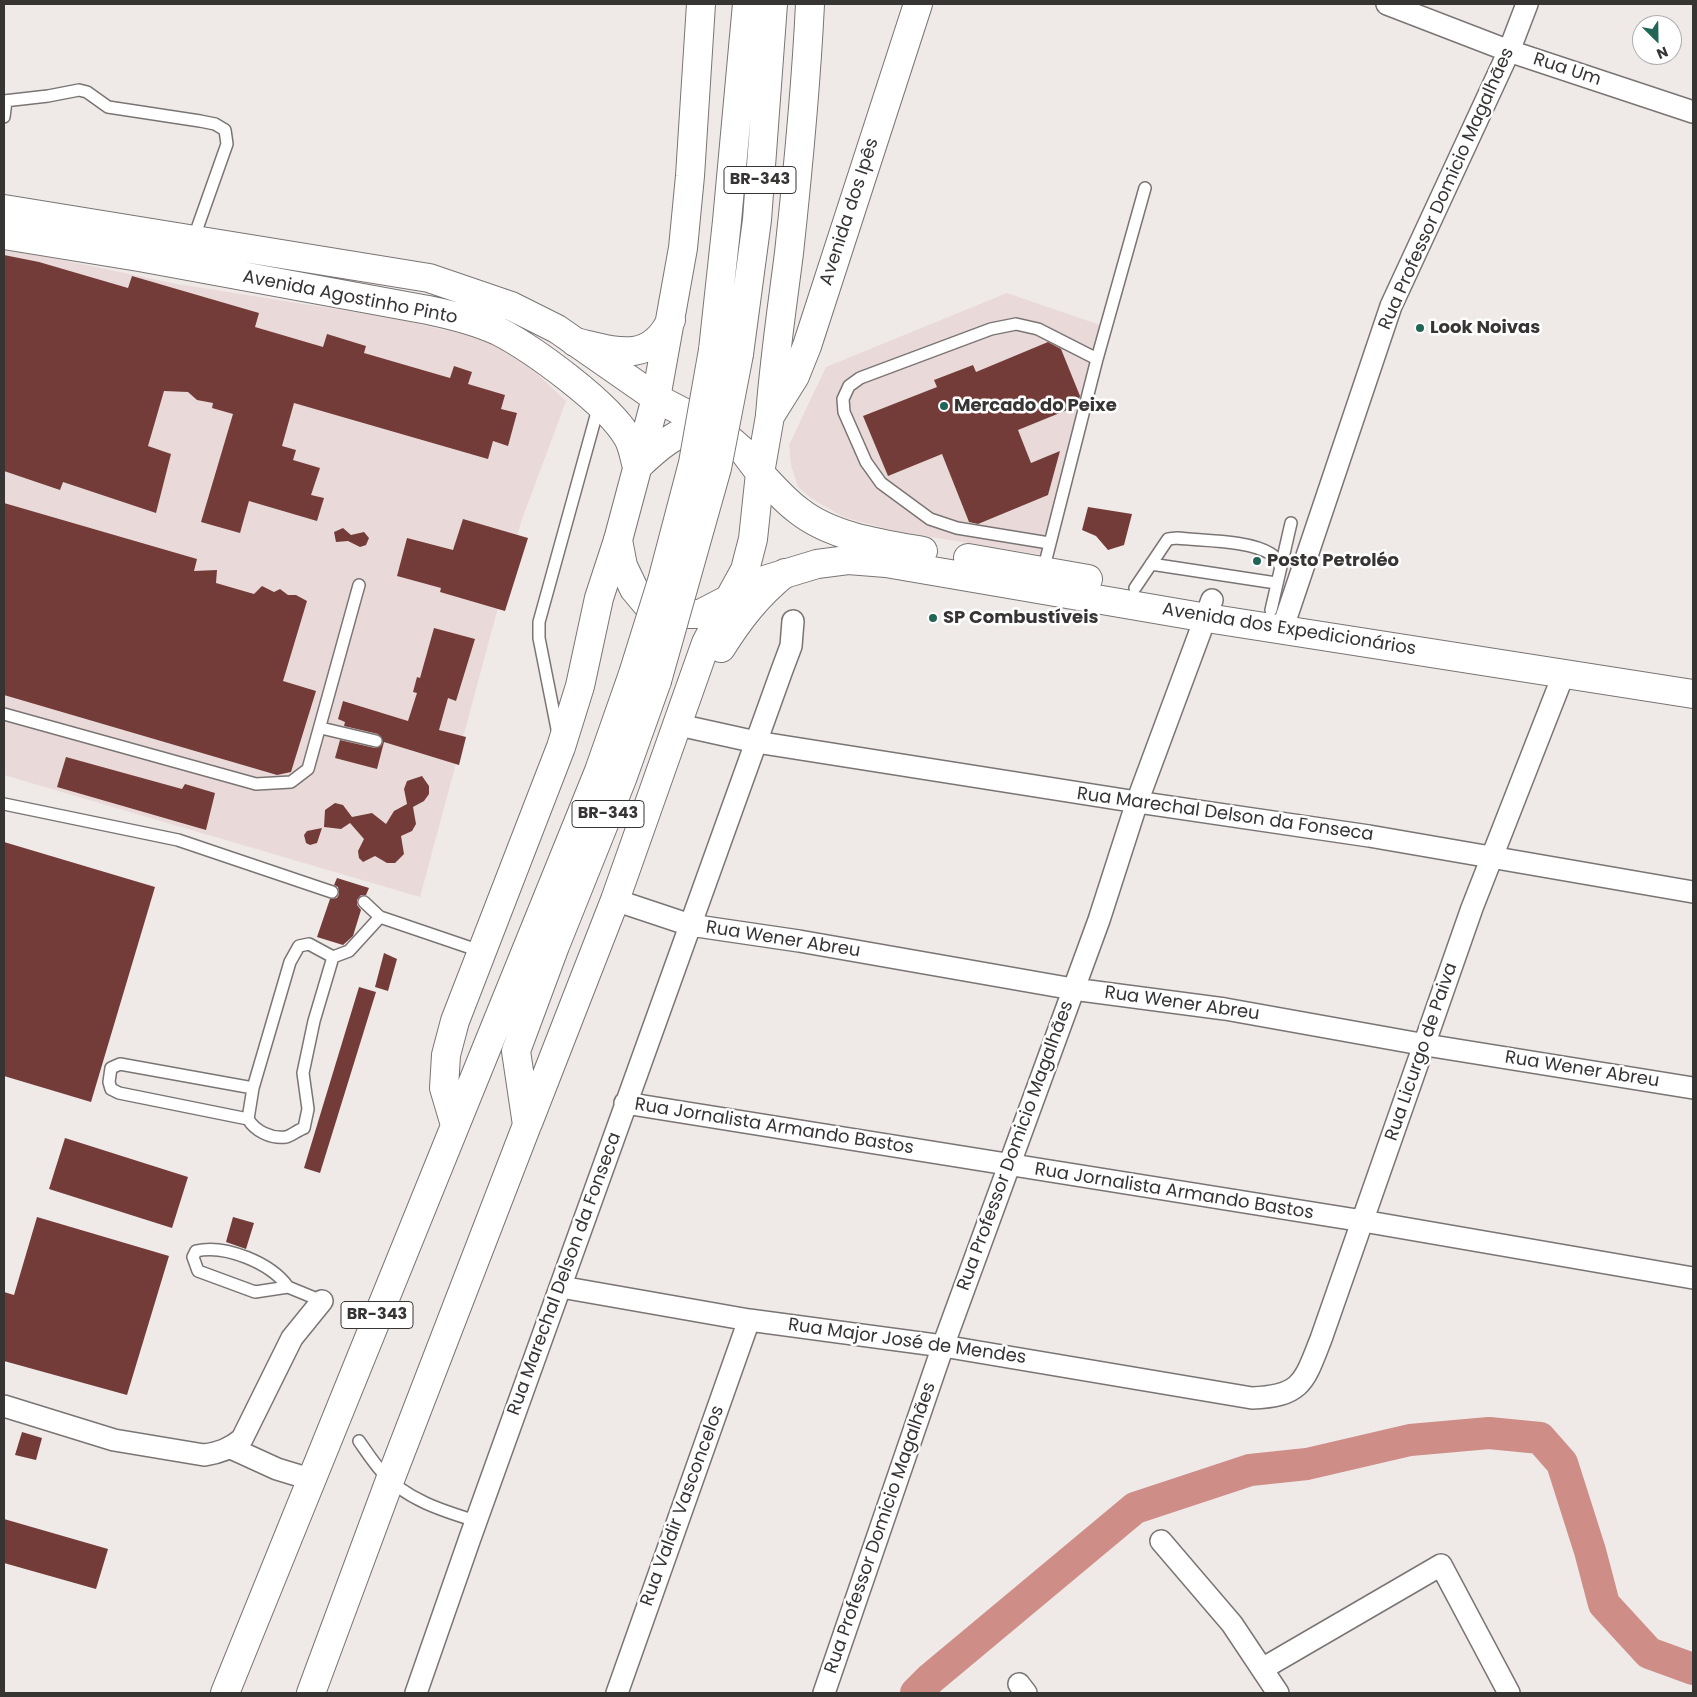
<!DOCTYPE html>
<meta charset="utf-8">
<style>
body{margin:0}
#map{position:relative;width:1697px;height:1697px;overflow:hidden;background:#efe9e8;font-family:Poppins,sans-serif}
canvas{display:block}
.frame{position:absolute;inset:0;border:5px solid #373534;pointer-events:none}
.north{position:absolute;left:1632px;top:15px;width:50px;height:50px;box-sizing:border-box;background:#fff;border:1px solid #afaeae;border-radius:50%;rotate:157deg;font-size:14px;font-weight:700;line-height:20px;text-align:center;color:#373534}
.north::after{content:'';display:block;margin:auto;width:18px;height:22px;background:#216556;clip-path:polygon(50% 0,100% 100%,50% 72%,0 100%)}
</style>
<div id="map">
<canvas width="1697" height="1697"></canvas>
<div class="frame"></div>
<div class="north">N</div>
</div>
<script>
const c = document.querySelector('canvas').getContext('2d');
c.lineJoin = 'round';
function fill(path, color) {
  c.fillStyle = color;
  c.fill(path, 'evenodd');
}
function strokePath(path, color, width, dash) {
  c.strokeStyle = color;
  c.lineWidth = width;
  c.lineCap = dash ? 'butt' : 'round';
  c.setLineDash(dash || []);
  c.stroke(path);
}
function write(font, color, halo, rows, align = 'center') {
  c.font = font + ' Poppins,sans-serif';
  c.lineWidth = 5;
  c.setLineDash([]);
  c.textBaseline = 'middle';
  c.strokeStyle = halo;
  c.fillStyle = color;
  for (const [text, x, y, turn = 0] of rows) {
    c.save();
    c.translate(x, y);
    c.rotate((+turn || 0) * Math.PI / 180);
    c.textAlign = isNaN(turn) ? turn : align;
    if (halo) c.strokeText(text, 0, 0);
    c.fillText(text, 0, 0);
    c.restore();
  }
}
const built = new Path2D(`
 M4 248 177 284 392 318 498 342 532 369 566 401 521 522 420 897 4 775Z
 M1007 293 1103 326 1042 555 894 531 843 517 811 498 798 487 791 465 789 445 826 367Z`);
const river = new Path2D(`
 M916 1693 930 1679 1135 1508 1250 1470 1307 1464 1410 1440 1489 1433 1540 1438 1562 1463 1590 1551 1604 1604 1649 1653 1693 1669`);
const building = new Path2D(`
 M4 255 39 262 128 288 132 276 259 313 255 327 323 347 327 334 366 346 364 353 450 378 454 366 472 372 468 384 505 395 501 409 517 413 508 446 493 441 488 459 294 403 282 446 296 450 293 460 320 468 311 495 324 498 317 521 249 501 240 533 201 522 233 414 212 408 213 403 197 400 188 392 164 391 148 446 171 454 156 513 63 482 60 490 4 471Z
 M1048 342 1061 349 1080 396 1077 406 1018 430 1031 463 1060 451 1048 495 978 524 969 522 942 454 888 476 863 416 937 387 934 380 973 365 976 372Z
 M4 503 197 559 194 571 217 570 216 583 254 594 262 586 274 592 280 589 288 595H296L307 601 283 681 316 691 291 772 277 775 4 695Z
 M1088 507 1132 514 1124 545 1108 550 1096 536 1082 530Z
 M463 519 528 538 505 611 440 592 441 588 397 576 407 538 453 550Z
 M343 528 351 535 364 532 369 538 366 545 360 547 348 541 336 542 334 532Z
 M434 628 475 639 456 701 448 698 439 730 466 737 459 765 384 742 377 769 335 758 340 740 375 748 381 746 383 742 378 734 344 726 345 722 338 719 343 701 408 721 417 693 413 692 417 677 420 678Z
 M66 757 182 789 185 784 215 793 206 830 57 787Z
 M422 776 429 786V794L424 801 413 807 416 824 412 831 401 836 404 854 395 863H387L375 856 363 862 359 858 358 851 364 839 350 823 341 829 324 827 325 810 335 803 343 805 352 817 372 813 386 824 394 811 407 804 404 789 407 781Z
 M322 828 317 843 310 845 306 843 304 835 307 831Z
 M4 842 155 887 91 1102 4 1076Z
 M337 878 369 888 366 895H361L357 900V905L361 910 353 936 343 945 317 937 330 899 337 898 339 894 338 887 334 885Z
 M384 953 397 959 388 991 375 987Z
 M359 987 376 992 320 1173 304 1168Z
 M65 1138 188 1177 172 1228 49 1189Z
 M37 1217 169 1256 127 1395 4 1361V1292L14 1295Z
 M233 1217 254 1223 246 1249 226 1242Z
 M22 1432 42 1438 36 1460 15 1455Z
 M4 1519 108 1549 96 1589 4 1563Z`);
const lane = new Path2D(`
 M4 101 48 96 79 90 87 92 108 107 200 121 215 124 225 130 227 144 193 240
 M4 117 6 101
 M1049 543 957 528 930 519 881 483 866 462 844 412 843 399 849 386 860 378 991 329 1016 324 1038 329 1097 359
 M1151 564 1276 583
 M1043 571 1097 359 1145 188
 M1135 588 1168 539 1177 538C1203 541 1249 540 1271 554 1276 557 1278 561 1280 566
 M1271 610 1291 523
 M4 714 256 784 291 782 308 769 359 585
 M321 728 376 741
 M558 734 539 638V622L599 405
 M4 804 178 840 332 892
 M364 902 380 917 480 951
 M333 957 314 1021 303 1073 308 1109 304 1128C298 1130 291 1136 286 1137 271 1139 255 1131 248 1119L253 1088 290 962 299 946 309 944 333 957 349 951 380 917
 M248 1119 119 1093 111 1089 109 1082 111 1068 120 1064 253 1088
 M288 1287C271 1263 225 1244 196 1251L193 1257 198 1271 255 1292 288 1287 322 1301
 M359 1441C366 1451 373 1462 382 1472 405 1499 443 1511 476 1521`);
const street = new Path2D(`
 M1387 4 1509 51 1693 112
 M1282 630 1391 306 1509 51 1527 4
 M679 725 756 742 1137 802 1369 836 1693 892
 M615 900 690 925 799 941 1073 989 1225 1009 1426 1045 1693 1088
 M625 1103 1363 1221 1693 1278
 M561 1287 749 1320 943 1346 1252 1398C1302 1396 1304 1382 1321 1339L1472 908 1564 673
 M4 1406 114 1440 204 1455C219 1453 230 1449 242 1439L292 1338 322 1301
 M231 1448 277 1469 310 1479
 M1161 1541 1232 1624 1278 1693
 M1262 1669 1441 1565 1509 1693
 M1019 1684 1026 1693
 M416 1693 470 1538 782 670 791 646 793 621
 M617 1693 749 1320
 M824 1693 943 1346 1099 920 1137 802 1212 600`);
const secondary = new Path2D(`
 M760 473C772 486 784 500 799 511 832 537 882 544 923 551
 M968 558 1088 579
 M761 581 817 564 848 560 886 563 1207 618 1693 694`);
const primary = new Path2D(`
 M4 209 429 278 511 306 557 329 656 398 721 432 745 453 760 473
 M4 235 139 257 428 310C452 315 476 321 498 331 533 349 609 404 628 438 633 447 634 457 637 467
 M656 398 618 540 623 566 634 589 649 607 669 614H700L729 599 745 570 753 539 760 473 770 416 795 376 807 346 918 4
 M637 467C658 447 676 431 705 425`);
const highway = new Path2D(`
 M575 342C614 351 650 365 671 320
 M713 350 727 221 747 4
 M739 354 757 220 773 4
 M656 398 683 248 690 176 701 4
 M770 416C774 361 782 308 789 253 798 170 806 87 810 4
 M721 648C740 618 757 596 785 573
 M528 1123 615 900 706 643 729 599
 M455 1125 444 1088 446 1055 455 1021 561 747 580 686 599 598 618 540
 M225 1693 599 771 633 674
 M311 1693 390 1480 527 1125 516 1051 555 946 622 779 657 681`);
const highwayBridge = new Path2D(`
 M633 674 662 581 693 463 713 350
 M657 681 717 468 739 354`);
const markers = [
 [1420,328,5,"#216556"],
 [944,406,5,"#216556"],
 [1257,561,5,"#216556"],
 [933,618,5,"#216556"]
];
const shields = [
 [760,180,72],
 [608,814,72],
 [377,1315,72]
];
const shieldNames = [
 ["BR-343",760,180],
 ["BR-343",608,814],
 ["BR-343",377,1315]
];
const streetNames = [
 ["Rua Um",1567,70,18],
 ["Rua Professor Domicio Magalhães",1447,189,-66],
 ["Avenida dos Ipês",850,212,-72],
 ["Avenida Agostinho Pinto",350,298,11],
 ["Avenida dos Expedicionários",1289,630,9],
 ["Rua Marechal Delson da Fonseca",1225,815,8],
 ["Rua Wener Abreu",783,940,9],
 ["Rua Wener Abreu",1182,1004,8],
 ["Rua Licurgo de Paiva",1422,1052,-71],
 ["Rua Wener Abreu",1582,1070,9],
 ["Rua Jornalista Armando Bastos",774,1127,9],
 ["Rua Professor Domicio Magalhães",1016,1146,-70],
 ["Rua Jornalista Armando Bastos",1174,1192,9],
 ["Rua Marechal Delson da Fonseca",565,1274,-70],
 ["Rua Major José de Mendes",907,1342,8],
 ["Rua Valdir Vasconcelos",683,1506,-70],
 ["Rua Professor Domicio Magalhães",881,1528,-71]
];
const poiNames = [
 ["Look Noivas",1430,328],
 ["Mercado do Peixe",954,406],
 ["Posto Petroléo",1267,561],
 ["SP Combustíveis",943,618]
];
fill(built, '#e9dad9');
strokePath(river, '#ce8d87', 32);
fill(building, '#743c38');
strokePath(lane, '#7a7574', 14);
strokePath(street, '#7a7574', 24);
strokePath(secondary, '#7a7574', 30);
strokePath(primary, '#7a7574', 30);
strokePath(highway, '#7a7574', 30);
strokePath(lane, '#fff', 11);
strokePath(street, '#fff', 21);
strokePath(secondary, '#fff', 28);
strokePath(primary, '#fff', 28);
strokePath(highway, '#fff', 28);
strokePath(highwayBridge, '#7a7574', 30, []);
strokePath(highwayBridge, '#fff', 28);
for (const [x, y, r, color] of markers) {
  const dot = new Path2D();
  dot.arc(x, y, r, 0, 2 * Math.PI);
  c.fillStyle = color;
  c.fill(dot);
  strokePath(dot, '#fff', 2);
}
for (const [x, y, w] of shields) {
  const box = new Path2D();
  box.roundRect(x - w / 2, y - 13.5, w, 27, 4);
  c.fillStyle = '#fff';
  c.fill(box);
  strokePath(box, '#373534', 1);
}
write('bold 16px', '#373534', null, shieldNames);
write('18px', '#373534', '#fff', streetNames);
write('bold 18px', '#373534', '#fff', poiNames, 'left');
</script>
